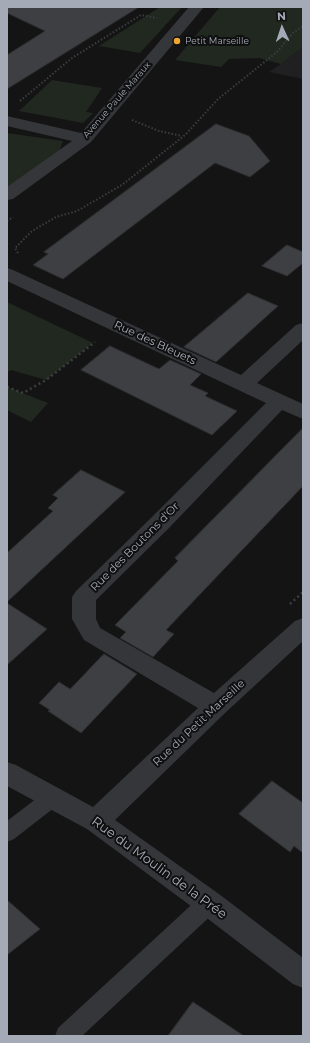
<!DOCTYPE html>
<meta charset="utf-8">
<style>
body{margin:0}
#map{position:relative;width:310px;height:1043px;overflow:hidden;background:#141415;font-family:Montserrat,sans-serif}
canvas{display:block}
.frame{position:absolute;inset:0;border:8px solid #a5abb6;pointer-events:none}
.north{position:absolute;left:262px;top:8px;width:40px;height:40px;-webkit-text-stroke:3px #0f0f10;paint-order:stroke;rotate:357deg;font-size:11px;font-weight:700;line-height:16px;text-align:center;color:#a5abb6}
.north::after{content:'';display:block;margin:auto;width:14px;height:18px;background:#a5abb6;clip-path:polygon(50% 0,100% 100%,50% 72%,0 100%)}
</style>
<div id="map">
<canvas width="310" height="1043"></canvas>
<div class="frame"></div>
<div class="north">N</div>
</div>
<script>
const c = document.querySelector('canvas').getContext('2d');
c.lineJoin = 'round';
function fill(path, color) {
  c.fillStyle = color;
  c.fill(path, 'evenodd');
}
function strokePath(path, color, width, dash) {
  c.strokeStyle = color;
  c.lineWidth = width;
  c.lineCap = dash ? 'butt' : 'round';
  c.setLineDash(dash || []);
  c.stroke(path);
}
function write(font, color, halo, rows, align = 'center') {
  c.font = font + ' Montserrat,sans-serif';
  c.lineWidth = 4;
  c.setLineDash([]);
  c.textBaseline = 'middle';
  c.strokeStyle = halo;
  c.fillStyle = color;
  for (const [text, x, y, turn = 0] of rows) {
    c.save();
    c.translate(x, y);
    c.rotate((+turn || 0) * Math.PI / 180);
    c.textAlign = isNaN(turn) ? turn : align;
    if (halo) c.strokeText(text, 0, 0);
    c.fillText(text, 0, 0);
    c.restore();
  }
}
const built = new Path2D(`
 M303 47V79L269 72 281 64Z`);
const green = new Path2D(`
 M160 7H182L140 53 99 46Z
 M220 7H303V47L281 64 259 58 229 59 221 67 175 60Z
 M52 80 102 88 86 112 93 113 83 123 19 111Z
 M7 133 63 141 56 160 7 195Z
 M7 302 93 343 46 380 11 370 7 372Z
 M7 387 48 403 31 422 7 410Z`);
const building = new Path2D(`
 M7 7H139L7 89V55L45 31 7 13Z
 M216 124 249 136 270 161 250 177 215 163 63 279 33 265 48 254 44 252Z
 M287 245 303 252V263L287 276 262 266Z
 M248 293 278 306 216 362 184 347Z
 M110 346 159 369 170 360 201 374 190 385 208 393 205 396 237 411 212 435 81 370Z
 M303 428V486L166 630 174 634 153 657 120 638 126 632 115 625 178 561 175 558Z
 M81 470 125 492 7 602V553L53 511 48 508 58 498 53 495Z
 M7 603 47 629 7 665Z
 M104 654 137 674 81 733 48 711 50 710 39 703 59 682 70 689Z
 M272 781 303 803V853L294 846 290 852 239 814Z
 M7 900 40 929 7 955Z
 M193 1002 244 1036H168Z`);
const pathFar1 = new Path2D(`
 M20 101 72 58 141 15 157 18
 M132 120 159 131 182 136
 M7 221 13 217
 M18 253 15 248 32 231 56 217 77 211 122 185 185 135 218 99 277 52 293 33 303 26`);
const path = new Path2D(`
 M7 387 23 393 46 380 95 342
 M290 604 303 592`);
const lane = new Path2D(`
 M52 789 59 792 62 798 59 804 14 839 7 842V821L45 792Z
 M209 893 217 896 220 903 217 910 82 1036H55L58 1028 201 896Z`);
const street = new Path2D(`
 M189 7H204L91 142 13 199 7 200V187L72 141 7 126V116L81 133Z
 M7 268 13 270 241 375 296 325 303 323V340L257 383 303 404V419L282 410 169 528 96 600V619L100 628 214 693 295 621 303 618V641L225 713 115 820 219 894 303 958V988L293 984 199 912 87 829 7 786V762L16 765 93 807 198 708 84 640 72 619V597L76 591 153 516 266 403 7 281Z`);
const markers = [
 [177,41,4,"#f0a531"]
];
const farPoinames = [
 ["Petit Marseille",185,41]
];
const farStreetnames = [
 ["Avenue Paule Maraux",117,100,-49]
];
const streetNames = [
 ["Rue des Bleuets",155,343,25],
 ["Rue des Boutons d'Or",135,547,-45],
 ["Rue du Petit Marseille",199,723,-43]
];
const nearStreetnames = [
 ["Rue du Moulin de la Prée",159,868,36]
];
fill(built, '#202022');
fill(green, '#202820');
fill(building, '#3e3f42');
strokePath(building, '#2e2e31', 1);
strokePath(pathFar1, '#3b3d41', 2, [1.5, 2]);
strokePath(path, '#3b3d41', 2.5, [2, 3]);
fill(lane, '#35363a');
fill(street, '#35363a');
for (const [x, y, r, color] of markers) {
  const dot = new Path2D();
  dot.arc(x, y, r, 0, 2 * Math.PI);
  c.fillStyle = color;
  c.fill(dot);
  strokePath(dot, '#0f0f10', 1.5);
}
write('9px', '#a5abb6', '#0f0f10', farPoinames, 'left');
write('9px', '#a5abb6', '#0f0f10', farStreetnames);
write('11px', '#a5abb6', '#0f0f10', streetNames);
write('13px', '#a5abb6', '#0f0f10', nearStreetnames);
</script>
